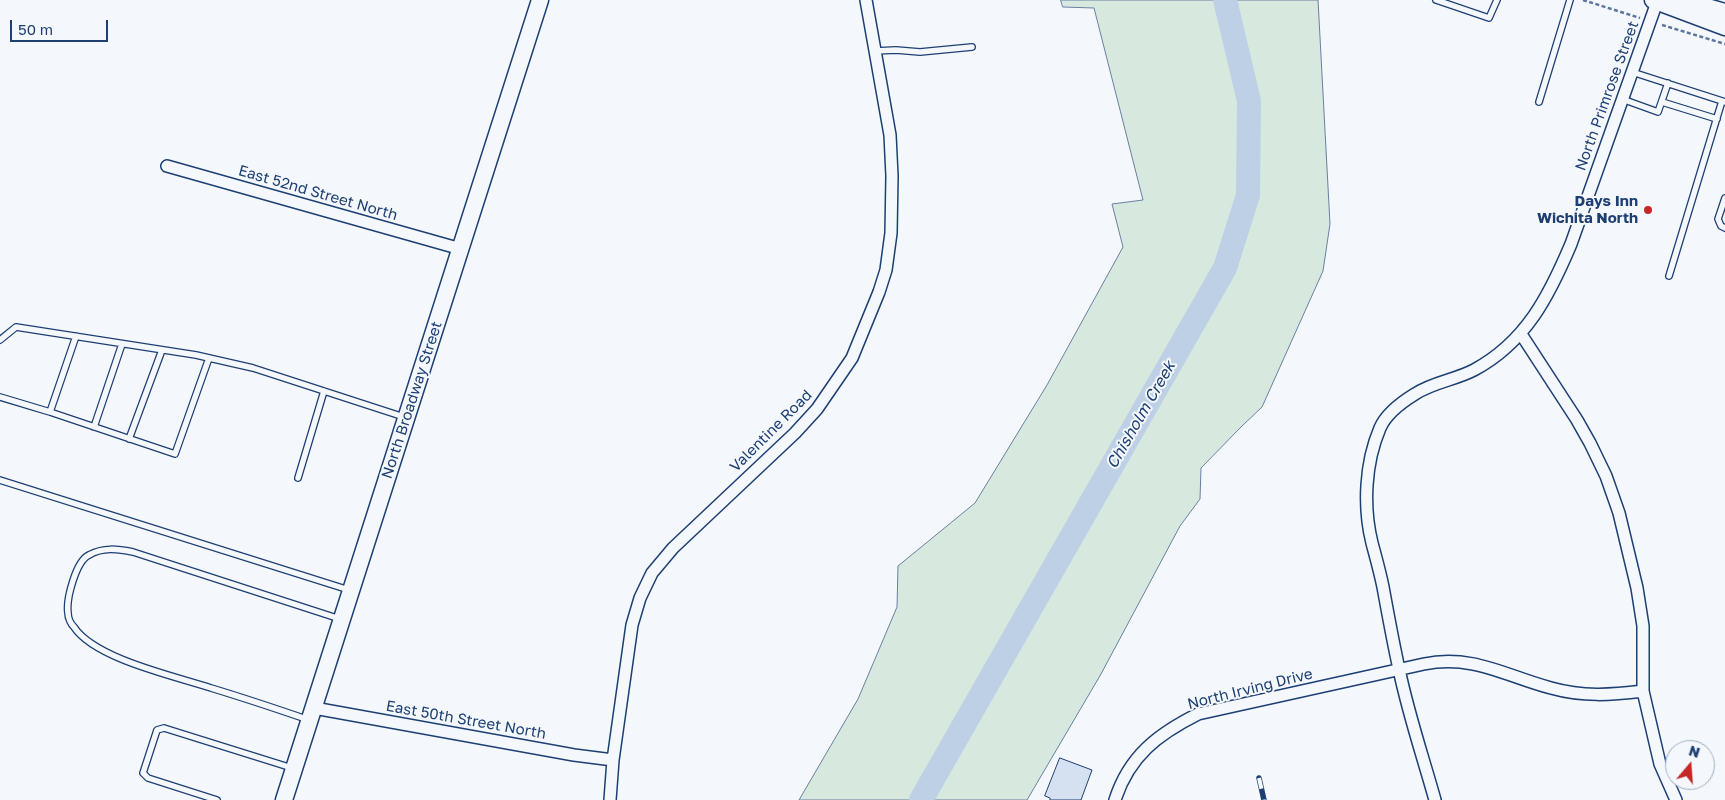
<!DOCTYPE html>
<style>
body{margin:0}
#map{position:relative;width:1725px;height:800px;overflow:hidden;background:#f4f7fb;font-family:"Golos Text",sans-serif}
canvas{display:block}
.north{position:absolute;left:1665px;top:740px;width:50px;height:50px;box-sizing:border-box;background:#f4f7fb;border:1px solid #9eadc5;border-radius:50%;rotate:18deg;font-size:14px;font-weight:700;line-height:20px;text-align:center;color:#1d3f73}
.north::after{content:'';display:block;margin:auto;width:18px;height:22px;background:#c62828;clip-path:polygon(50% 0,100% 100%,50% 72%,0 100%)}
.scale{position:absolute;left:10px;top:20px;width:98px;height:22px;box-sizing:border-box;border:2px solid #1d3f73;border-top:0;padding-left:6px;font-size:15px;line-height:18px;white-space:nowrap;color:#1d3f73;-webkit-text-stroke:4px #f4f7fb;paint-order:stroke}
</style>
<div id="map">
<canvas width="1725" height="800"></canvas>
<div class="north">N</div>
<div class="scale">50 m</div>
</div>
<script>
const c = document.querySelector('canvas').getContext('2d');
c.lineJoin = 'round';
function fill(path, color) {
  c.fillStyle = color;
  c.fill(path, 'evenodd');
}
function strokePath(path, color, width, dash) {
  c.strokeStyle = color;
  c.lineWidth = width;
  c.lineCap = dash ? 'butt' : 'round';
  c.setLineDash(dash || []);
  c.stroke(path);
}
function write(font, color, halo, rows, align = 'center') {
  c.font = font + ' "Golos Text",sans-serif';
  c.lineWidth = 4;
  c.setLineDash([]);
  c.textBaseline = 'middle';
  c.strokeStyle = halo;
  c.fillStyle = color;
  for (const [text, x, y, turn = 0] of rows) {
    c.save();
    c.translate(x, y);
    c.rotate((+turn || 0) * Math.PI / 180);
    c.textAlign = isNaN(turn) ? turn : align;
    if (halo) c.strokeText(text, 0, 0);
    c.fillText(text, 0, 0);
    c.restore();
  }
}
const green = new Path2D(`
 M1061 0H1318L1330 224 1323 271 1262 407 1241 427 1201 468 1200 499 1180 526 1101 674 1027 800H799L858 699 897 607 898 566 975 503 1047 385 1123 247 1112 204 1143 200 1094 8 1063 7Z`);
const river = new Path2D(`
 M921 800 1225 268 1248 195 1249 101 1225 0`);
const building = new Path2D(`
 M1060 758 1092 770 1081 800H1050V798L1045 796Z`);
const path = new Path2D(`
 M1583 0 1640 18
 M1662 25 1725 44`);
const service = new Path2D(`
 M1436 0 1489 18 1497 0
 M875 51 896 50 920 52 972 47
 M1632 72 1725 102
 M1622 99 1658 112 1668 83
 M1539 102 1570 0
 M1662 102 1717 119
 M1725 198 1718 219 1721 226 1725 228
 M1669 276 1722 101
 M76 336 50 412 175 454 209 358
 M0 340 16 327 196 355 253 368 404 417
 M0 397 50 412
 M94 427 122 344
 M129 439 162 350
 M298 478 324 391
 M0 480 349 590
 M309 720C277 709 244 698 211 688 175 676 95 659 74 627 71 624 68 618 68 613 66 599 76 561 89 555 103 547 118 549 133 552L340 619
 M217 800 148 778 143 773 157 730 164 728 292 768`);
const minor = new Path2D(`
 M167 166 461 249
 M1521 334 1577 420 1590 443 1606 476 1619 513 1637 588 1643 626V691L1660 764 1676 800
 M314 708 574 755 613 760
 M610 800 613 760 632 625 640 598 652 573 673 548 795 433 817 409 852 358 879 292 886 270 891 233 892 176 890 135 866 0
 M1115 800C1129 756 1158 734 1198 714L1424 664C1472 654 1506 676 1551 688 1583 697 1611 695 1643 691
 M1435 800C1423 757 1408 713 1399 669 1393 642 1388 614 1383 587 1380 572 1376 558 1372 543 1363 507 1365 463 1380 428 1386 414 1402 402 1415 394 1433 382 1455 380 1474 370 1526 342 1549 296 1571 244L1657 2`);
const secondary = new Path2D(`
 M1653 0 1725 27
 M1682 0 1725 12
 M284 800 540 0`);
const rail = new Path2D(`
 M1259 778 1264 800`);
const markers = [
 [1648,210,5,"#c62828"]
];
const streetNames = [
 ["North Primrose Street",1607,96,-70],
 ["East 52nd Street North",318,193,16],
 ["North Broadway Street",412,400,-72],
 ["Valentine Road",771,431,-45],
 ["North Irving Drive",1250,689,-14],
 ["East 50th Street North",466,720,10]
];
const poiNames = [
 ["Days Inn",1638,201],
 ["Wichita North",1638,218]
];
const waterNames = [
 ["Chisholm Creek",1141,415,-60]
];
fill(green, '#d7e8df');
strokePath(green, '#687fa3', 1);
strokePath(river, '#bed0e5', 24);
fill(building, '#d5e0f0');
strokePath(building, '#1d3f73', 1);
strokePath(service, '#1d3f73', 8);
strokePath(minor, '#1d3f73', 14);
strokePath(secondary, '#1d3f73', 19);
strokePath(path, '#5e769c', 2.5, [4, 2.5]);
strokePath(service, '#f4f7fb', 5.5);
strokePath(minor, '#f4f7fb', 11);
strokePath(secondary, '#f4f7fb', 16);
strokePath(rail, '#1d3f73', 5.5);
strokePath(rail, '#f4f7fb', 4, [11]);
for (const [x, y, r, color] of markers) {
  const dot = new Path2D();
  dot.arc(x, y, r, 0, 2 * Math.PI);
  c.fillStyle = color;
  c.fill(dot);
  strokePath(dot, '#f4f7fb', 2);
}
write('15px', '#1d3f73', '#f4f7fb', streetNames);
write('bold 15px', '#1d3f73', '#f4f7fb', poiNames, 'right');
write('italic 16px', '#1d3f73', '#f4f7fb', waterNames);
</script>
